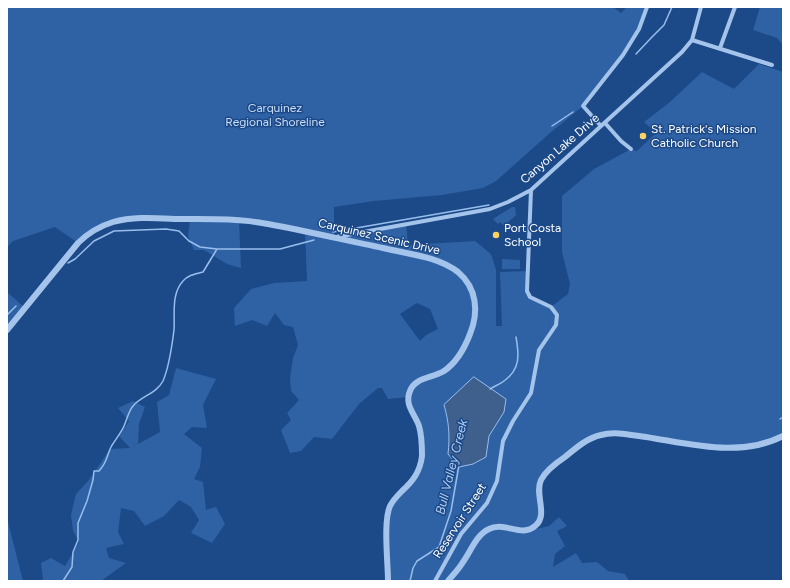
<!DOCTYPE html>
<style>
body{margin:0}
#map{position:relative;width:790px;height:588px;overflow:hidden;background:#1c4987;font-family:Figtree,sans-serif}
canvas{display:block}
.frame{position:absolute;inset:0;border:8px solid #fff;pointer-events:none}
</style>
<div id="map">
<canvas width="790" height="588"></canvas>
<div class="frame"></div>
</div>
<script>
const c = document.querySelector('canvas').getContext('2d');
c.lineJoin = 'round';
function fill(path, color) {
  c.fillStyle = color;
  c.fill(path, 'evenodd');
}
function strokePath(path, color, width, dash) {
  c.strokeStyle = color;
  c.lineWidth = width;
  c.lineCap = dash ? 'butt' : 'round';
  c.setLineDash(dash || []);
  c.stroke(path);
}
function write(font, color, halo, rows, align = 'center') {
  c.font = font + ' Figtree,sans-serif';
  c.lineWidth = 3;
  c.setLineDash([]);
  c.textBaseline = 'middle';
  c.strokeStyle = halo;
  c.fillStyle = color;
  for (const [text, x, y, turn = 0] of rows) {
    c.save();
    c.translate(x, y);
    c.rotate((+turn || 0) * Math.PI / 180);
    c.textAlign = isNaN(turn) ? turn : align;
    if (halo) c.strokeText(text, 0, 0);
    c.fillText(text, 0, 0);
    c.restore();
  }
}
const green = new Path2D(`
 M7 7H613L621 13 627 7H647L639 29 623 55 583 106 550 133 496 181 483 188 442 195 374 201 334 207V237L406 224 408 245 475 241 491 254 496 270V326H502L500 272 529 271 527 291 530 297 551 307 568 294 570 284 562 252V196L594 169 631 149 637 151 656 133 644 122 670 102 702 72 734 89 759 64 783 72V436L736 448 616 433 583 443 541 480V515L531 530 549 526 559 517 567 526 557 531 565 546 555 554 553 567 576 553 582 563 597 562 608 571 625 574 629 581H388V512L417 474 422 442 408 397 388 399 382 388H378L359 404 332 439 314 437 301 451 290 453 281 430 291 420 287 413 299 400 291 391 290 378 293 358 298 345 293 327 284 325 275 313 267 326 252 320 235 326 234 308 251 289 274 283 307 281 305 232 239 220 241 268 227 264 204 250H194L188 236 190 219 118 220 78 243 55 227 13 241 7 247ZM417 303 430 309 438 329 426 335 420 341 400 314ZM444 405 504 412 489 436 486 456 448 454C450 436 449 422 444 405Z
 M760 7H783V45L777 38 753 30Z
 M512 207H515L516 215 504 226 500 222 498 224 493 219Z
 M502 259 520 260V269H502Z
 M7 292 25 308 7 330Z
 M176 368 216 379 203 405 207 428 192 427 184 434 202 448 200 467 194 479 203 482 206 510 216 507 225 524 212 543 191 533 199 520 191 507 179 500 164 516 145 526 134 511 121 508 118 532 124 544 106 548 109 558 126 563 101 581H41L43 579 41 563 51 558 65 566 79 542 73 531 71 515 76 494 89 480 110 449 130 448 119 436 129 421 118 408 133 401 145 407 139 424 138 444 160 432 157 402 169 395Z
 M7 518 23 581H7Z`);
const water = new Path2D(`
 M474 377 506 399 504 412 489 436 486 457 473 464 459 467 448 454C450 436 449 422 444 405Z`);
const stream = new Path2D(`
 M636 54 652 37 664 25 672 7
 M552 126 573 112
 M333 232 489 205
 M68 263 75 259 94 241 114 231 166 229 179 231 189 241 200 247 217 249H280L314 240
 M7 315 16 306
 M490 389C495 386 500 384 504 381 521 369 519 354 516 337
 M780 419 783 417
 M63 581 72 567 73 552 78 540V523L87 501 93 480 94 471H99C108 461 106 457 111 447 115 440 121 433 124 426 127 420 128 412 133 406 141 396 156 394 163 381 169 367 172 346 174 330 175 314 171 294 183 281 188 275 195 274 203 272L217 249
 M410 581 413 568 417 561 439 547 451 511 459 465`);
const minor = new Path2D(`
 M692 40 772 65
 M720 48 735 7
 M605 123 621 141 631 149
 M601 126 583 106 623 55 639 29 647 7
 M336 237 490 209 508 202 531 190 682 52 692 40 701 7
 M435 581 461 534 487 503 497 481 503 441 513 421 531 393 539 350 556 325 557 315 551 307 530 297 527 291 531 190`);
const tertiary = new Path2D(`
 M7 330 78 243C88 233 100 226 113 222 133 216 156 218 177 219 208 219 238 218 268 224 306 231 344 240 383 248 407 254 437 256 458 272 477 288 479 312 470 334 465 347 456 363 444 371 433 378 415 377 410 391 404 405 415 414 419 426 422 436 422 446 422 456 420 472 413 481 402 491 397 496 393 500 390 506 383 521 388 563 388 581
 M448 581C453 575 459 569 463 562 471 551 476 535 489 529 504 521 522 538 535 526 549 515 534 495 541 480 546 470 556 463 565 457 576 448 587 438 601 435 615 431 631 435 646 437 691 444 740 458 783 436`);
const markers = [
 [643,136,4,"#fcd363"],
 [496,235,4,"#fcd363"]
];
const parkNames = [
 ["Carquinez",275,108],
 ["Regional Shoreline",275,122]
];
const poiNames = [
 ["St. Patrick's Mission",651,129],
 ["Catholic Church",651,143],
 ["Port Costa",504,228],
 ["School",504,242]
];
const streetNames = [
 ["Canyon Lake Drive",560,149,-41],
 ["Carquinez Scenic Drive",379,237,13],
 ["Reservoir Street",460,521,-57]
];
const waterNames = [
 ["Bull Valley Creek",452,467,-76]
];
fill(green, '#2f62a5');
fill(water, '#3f608d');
strokePath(water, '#98beed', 1);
strokePath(stream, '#98beed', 1.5);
strokePath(minor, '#a5c4eb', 4);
strokePath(tertiary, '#a5c4eb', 6);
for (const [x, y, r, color] of markers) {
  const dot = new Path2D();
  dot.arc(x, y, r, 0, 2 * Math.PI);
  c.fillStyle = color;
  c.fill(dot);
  strokePath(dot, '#1c4987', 1.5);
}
write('12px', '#cadef8', '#1c4987', parkNames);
write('12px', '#fff', '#1c4987', poiNames, 'left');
write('12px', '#fff', '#1c4987', streetNames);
write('italic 13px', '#b1cef3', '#1c4987', waterNames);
</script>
